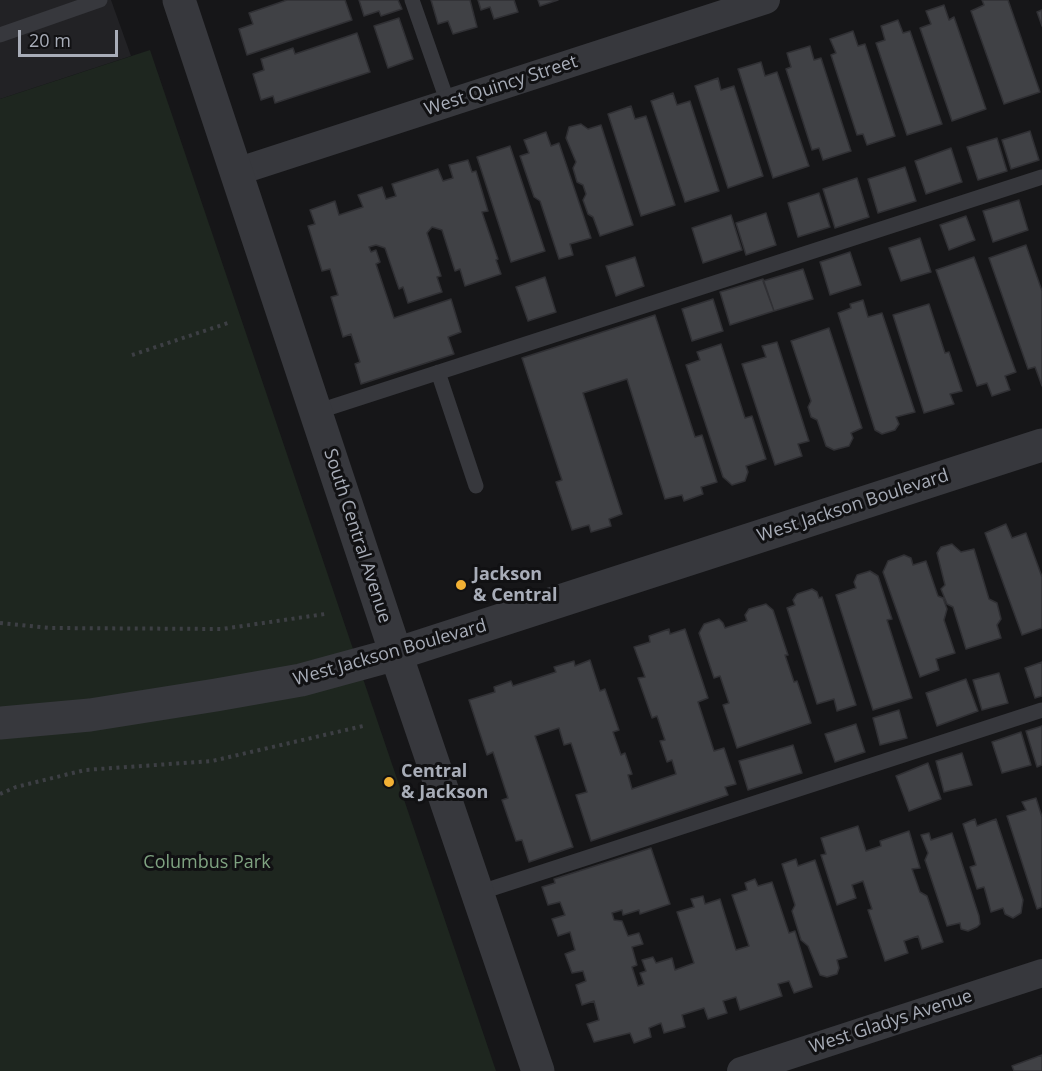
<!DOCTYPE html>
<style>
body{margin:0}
#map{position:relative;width:1042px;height:1071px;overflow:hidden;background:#161618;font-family:"Open Sans",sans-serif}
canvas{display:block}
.scale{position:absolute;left:18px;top:30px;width:100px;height:27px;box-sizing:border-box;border:3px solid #a8adb8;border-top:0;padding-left:8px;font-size:18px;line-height:21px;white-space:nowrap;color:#a8adb8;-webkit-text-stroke:4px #111113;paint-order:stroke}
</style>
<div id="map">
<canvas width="1042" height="1071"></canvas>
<div class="scale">20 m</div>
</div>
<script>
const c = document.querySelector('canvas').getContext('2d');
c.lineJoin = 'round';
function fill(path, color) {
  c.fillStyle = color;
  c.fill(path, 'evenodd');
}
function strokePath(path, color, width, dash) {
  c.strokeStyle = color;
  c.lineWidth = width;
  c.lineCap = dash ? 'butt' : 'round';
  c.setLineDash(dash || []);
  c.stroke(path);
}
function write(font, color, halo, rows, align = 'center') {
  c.font = font + ' "Open Sans",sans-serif';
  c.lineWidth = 6;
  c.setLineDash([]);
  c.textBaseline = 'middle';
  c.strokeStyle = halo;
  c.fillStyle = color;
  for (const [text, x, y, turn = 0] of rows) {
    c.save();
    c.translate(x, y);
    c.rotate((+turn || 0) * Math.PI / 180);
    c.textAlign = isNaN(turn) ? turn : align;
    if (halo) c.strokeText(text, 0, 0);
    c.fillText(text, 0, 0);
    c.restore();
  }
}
const built = new Path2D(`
 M0 0H111L131 56 0 99Z`);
const green = new Path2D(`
 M150 50 496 1071H0V99Z`);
const building = new Path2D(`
 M287 0H345L352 20 247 55 239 29 253 24 249 13Z
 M359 0H398L402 9 381 16 379 11 364 16Z
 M431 0H470L477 27 453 34 448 21 438 24Z
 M478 0H514L518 12 494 19 490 7 481 10Z
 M538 0H558L540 6Z
 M982 0H1008L1040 92 1004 104 971 11 984 5Z
 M944 5 949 20 954 17 986 109 952 121 920 28 931 24 926 11Z
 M1042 10V26L1037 12Z
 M399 18 413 59 388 68 374 26Z
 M898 20 903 33 910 31 942 124 907 135 876 43 885 40 881 26Z
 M853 31 858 46 865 44 895 136 867 145 863 134 857 135 831 55 836 53 830 39Z
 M357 33 370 72 275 103 273 96 261 100 253 74 264 70 261 59 293 48 295 54Z
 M810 46 814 60 821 58 851 151 823 160 819 148 812 150 786 69 791 67 787 53Z
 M761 62 765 76 777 72 809 166 773 178 738 69Z
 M718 78 721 90 734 86 763 176 728 188 695 86Z
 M673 93 677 105 690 101 719 191 685 202 651 101Z
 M631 106 635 119 646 116 675 205 641 216 608 114Z
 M581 124 588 129 601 125 633 225 600 236 593 217 588 214 583 200 586 194 583 185 577 182 573 168 576 162 566 138 569 127Z
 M1030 131 1039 160 1011 169 1002 140Z
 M546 132 551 146 559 143 591 238 570 244 573 255 559 259 540 201 534 197 520 156 529 153 524 140Z
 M997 138 1007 171 978 180 967 147Z
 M510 146 545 251 511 262 477 157Z
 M951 148 962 182 926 194 915 161Z
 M468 160 472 172 476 171 488 211 482 212 498 259 496 260 501 274 465 286 460 269 455 271 442 230 432 227 427 233 441 276 437 277 442 292 408 303 403 287 399 289 385 248 376 245 369 247 371 252 376 250 380 262 376 264 394 318 451 299 461 332 448 337 454 354 361 384 355 364 360 362 351 334 343 337 331 297 338 295 330 269 322 271 308 226 315 224 310 210 335 201 339 215 363 207 358 195 382 187 386 199 396 196 392 184 438 169 443 181 453 178 449 165Z
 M905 167 916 201 878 213 868 179Z
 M857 178 869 217 835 228 823 189Z
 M819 193 830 227 798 237 788 203Z
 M1019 200 1028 230 993 242 983 211Z
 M766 213 776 245 746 255 736 223Z
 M731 215 742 250 703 263 692 228Z
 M966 216 975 240 949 250 940 225Z
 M920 238 931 272 901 281 889 248Z
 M1026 245 1042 291V386L1035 367 1028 369 989 258Z
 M850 252 861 285 830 295 820 262Z
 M635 257 644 286 616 296 606 266Z
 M974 257 1016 372 1005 376 1010 390 992 396 987 383 977 386 936 270Z
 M803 269 813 299 774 311 763 281Z
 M545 277 556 312 528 321 516 287Z
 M763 279 774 311 730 325 720 292Z
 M713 299 723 331 692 341 682 309Z
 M863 300 868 317 882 313 915 412 896 417 899 424 895 430 882 434 875 430 838 313 851 308 850 304Z
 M929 304 945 353 949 352 962 391 950 394 954 404 924 413 893 315Z
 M655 315 695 437 702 435 717 482 701 487 703 494 684 501 682 495 665 499 627 379 583 393 622 514 609 519 611 526 591 532 589 525 572 530 556 482 562 480 522 358Z
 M829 328 862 428 851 433 853 438 849 446 834 450 826 446 817 420 811 417 808 407 811 401 791 341Z
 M777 342 809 441 798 444 802 456 775 465 742 364 766 357 762 346Z
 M721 344 745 418 752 416 766 459 746 466 748 472 745 481 732 485 723 477 686 365 700 360 697 352Z
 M1006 524 1012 538 1026 533 1042 577V628L1022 635 985 533Z
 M952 544 961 552 974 549 989 599 997 603 1001 619 997 625 1001 638 966 649 953 607 947 604 941 589 945 585 937 553 941 547Z
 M904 555 911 558 913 565 926 561 938 596 943 598 947 609 944 620 955 653 936 659 939 670 920 677 883 572 888 561Z
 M870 571 878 576 892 619 887 620 912 698 873 710 836 595 856 588 854 582 857 575Z
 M812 589 817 592 819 598 822 597 856 705 837 711 834 699 817 704 787 608 795 605 793 600 797 594Z
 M766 604 773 610 788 655H785L794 682 797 681 811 723 737 748 723 705 729 703 720 676 714 678 699 633 704 624 719 619 723 623 725 628 747 621 745 615 749 609Z
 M669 629 670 634 685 629 708 698 698 702 714 751 724 748 736 784 725 787 728 795 591 841 576 795 587 792 571 743 564 745 559 728 535 736 573 847 529 862 522 840 516 841 502 800 508 798 493 752 487 755 469 700 495 692 494 687 511 681 513 686 556 672 554 667 574 661 575 666 590 660 600 691 605 689 619 730 613 732 621 755 625 753 632 774 628 775 632 789 676 774 672 760 667 762 660 741 665 740 657 716 652 718 638 678 645 677 634 647 650 642 649 636Z
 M1042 662V696L1035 698 1025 668Z
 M999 673 1008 703 982 710 973 680Z
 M966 679 978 711 937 726 926 693Z
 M899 710 907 738 880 745 873 718Z
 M856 724 865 752 835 762 825 734Z
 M1042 726V765L1037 767 1026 731Z
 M1021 732 1031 765 1002 773 992 742Z
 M793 745 802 773 748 790 739 761Z
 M962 753 972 785 944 792 936 761Z
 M928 763 941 799 909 811 896 776Z
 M1036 798 1042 817V907L1037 909 1007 816 1026 810 1022 802Z
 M975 819 977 826 996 819 1023 900 1021 913 1013 918 1005 914 1003 908 991 912 984 887 977 889 970 867 976 865 963 824Z
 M858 826 866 851 881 846 880 841 909 831 920 868 912 869 920 892 927 896 943 942 922 949 918 936 904 941 908 953 885 961 868 910 872 909 863 881 852 885 856 898 837 905 821 855 826 854 821 838Z
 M929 833 931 840 952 833 979 916 980 924 977 927 968 931 961 929 960 923 947 926 925 860 928 853 921 835Z
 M651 848 670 904 640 914 639 910 623 915 622 910 612 913 614 920 622 921 628 936 639 933 643 944 632 947 637 965 632 967 638 986 644 984 640 973 646 971 642 960 653 957 656 963 672 958 675 970 694 963 677 912 694 907 691 899 703 896 705 904 720 899 736 950 749 946 732 895 747 890 745 883 755 879 758 886 772 882 789 933 795 931 812 987 794 993 789 981 778 984 782 996 740 1010 736 997 723 1001 727 1013 708 1019 704 1008 682 1015 685 1027 664 1033 661 1023 649 1028 651 1037 634 1043 630 1033 594 1042 587 1024 599 1020 594 1001 582 1005 576 985 586 981 583 971 572 973 565 954 575 950 570 932 558 936 552 919 565 915 560 902 548 905 542 887 555 883 554 879Z
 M796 859 798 866 815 860 847 957 837 960 839 968 837 974 827 977 820 975 808 946 801 940 792 911 795 905 782 864Z
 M1042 1055V1071H1014L1012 1066Z`);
const path = new Path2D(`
 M132 355 228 323
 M0 623 50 628 222 629 325 614
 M0 794 16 787 85 770 212 761 363 726`);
const service = new Path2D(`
 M412 0 448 103
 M0 35 100 0
 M438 372 476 486
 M316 412 1042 177
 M478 893 1042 710`);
const minor = new Path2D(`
 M236 172 766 0
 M741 1071 1042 973`);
const tertiary = new Path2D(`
 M179 0 396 654 538 1071
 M0 723 90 715 216 695 301 680 396 654 1042 445`);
const markers = [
 [461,585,6,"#f2b134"],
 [389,782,6,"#f2b134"]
];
const streetNames = [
 ["West Quincy Street",501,86,-18],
 ["West Jackson Boulevard",853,506,-18],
 ["South Central Avenue",357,536,72],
 ["West Jackson Boulevard",390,653,-16],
 ["West Gladys Avenue",891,1022,-18]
];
const poiNames = [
 ["Jackson",473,575],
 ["& Central",473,596],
 ["Central",401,772],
 ["& Jackson",401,793]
];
const parkNames = [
 ["Columbus Park",207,863]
];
fill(built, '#222225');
fill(green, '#1e261f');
fill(building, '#404145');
strokePath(building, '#303034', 1.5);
strokePath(path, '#3d3f44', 4, [3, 4.5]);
strokePath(service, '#37383d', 15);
strokePath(minor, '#37383d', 28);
strokePath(tertiary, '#37383d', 33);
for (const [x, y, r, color] of markers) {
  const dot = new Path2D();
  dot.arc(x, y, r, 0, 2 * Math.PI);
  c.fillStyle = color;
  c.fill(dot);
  strokePath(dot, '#111113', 2);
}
write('18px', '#a8adb8', '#111113', streetNames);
write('bold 18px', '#a8adb8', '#111113', poiNames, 'left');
write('18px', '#7fa381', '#111113', parkNames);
</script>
